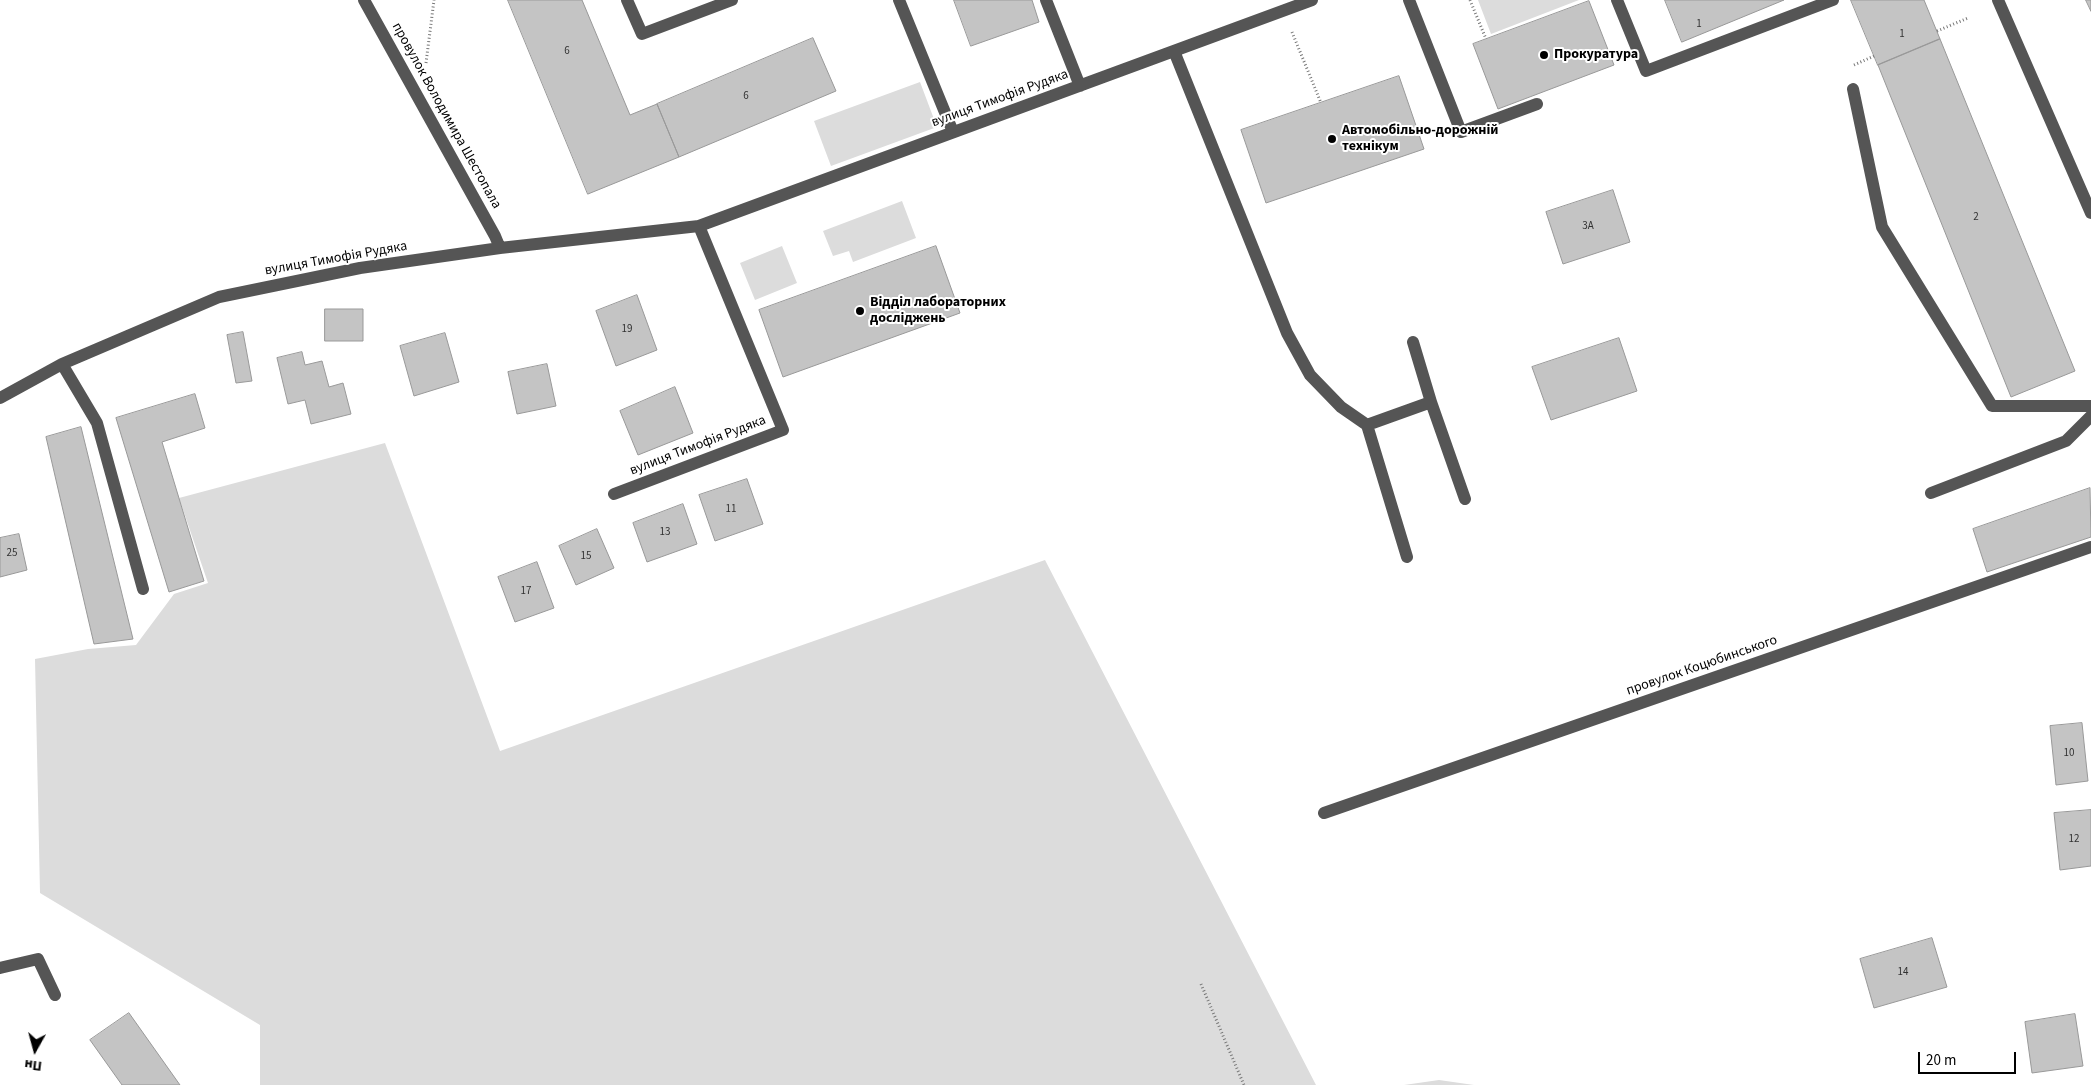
<!DOCTYPE html>
<meta charset="utf-8">
<style>
body{margin:0}
#map{position:relative;width:2091px;height:1085px;overflow:hidden;background:#fff;font-family:"Source Sans 3",sans-serif}
canvas{display:block}
.north{position:absolute;left:10px;top:1025px;width:50px;height:50px;-webkit-text-stroke:4px #fff;paint-order:stroke;rotate:187deg;font-size:14px;font-weight:700;line-height:20px;text-align:center;color:#000}
.north::after{content:'';display:block;margin:auto;width:18px;height:22px;background:#000;clip-path:polygon(50% 0,100% 100%,50% 72%,0 100%)}
.scale{position:absolute;left:1918px;top:1052px;width:98px;height:22px;box-sizing:border-box;border:2px solid #000;border-top:0;padding-left:6px;font-size:15px;line-height:18px;white-space:nowrap;color:#000;-webkit-text-stroke:4px #fff;paint-order:stroke}
</style>
<div id="map">
<canvas width="2091" height="1085"></canvas>
<div class="north">Пн</div>
<div class="scale">20 m</div>
</div>
<script>
const c = document.querySelector('canvas').getContext('2d');
c.lineJoin = 'round';
function fill(path, color) {
  c.fillStyle = color;
  c.fill(path, 'evenodd');
}
function strokePath(path, color, width, dash) {
  c.strokeStyle = color;
  c.lineWidth = width;
  c.lineCap = dash ? 'butt' : 'round';
  c.setLineDash(dash || []);
  c.stroke(path);
}
function write(font, color, halo, rows, align = 'center') {
  c.font = font + ' "Source Sans 3",sans-serif';
  c.lineWidth = 4;
  c.setLineDash([]);
  c.textBaseline = 'middle';
  c.strokeStyle = halo;
  c.fillStyle = color;
  for (const [text, x, y, turn = 0] of rows) {
    c.save();
    c.translate(x, y);
    c.rotate((+turn || 0) * Math.PI / 180);
    c.textAlign = isNaN(turn) ? turn : align;
    if (halo) c.strokeText(text, 0, 0);
    c.fillText(text, 0, 0);
    c.restore();
  }
}
const green = new Path2D(`
 M1478 0H1579L1491 34Z
 M920 82 937 127 831 166 814 121Z
 M902 201 916 238 853 262 849 251 833 256 823 231Z
 M782 246 797 283 755 300 740 263Z
 M385 443 500 751 1045 560 1316 1085H260V1025L40 893 35 659 88 649 136 645 174 594 208 583 179 498Z
 M1439 1080 1474 1085H1404Z`);
const building = new Path2D(`
 M508 0H582L630 115 657 104 679 157 588 194Z
 M954 0H1032L1039 22 971 46Z
 M1665 0H1784L1682 42Z
 M1851 0H1924L1940 39 1878 65Z
 M2086 0H2091V11Z
 M1589 1 1614 65 1498 109 1473 44Z
 M813 38 836 91 679 157 657 104Z
 M1940 39 2075 371 2011 397 1878 65Z
 M1399 76 1424 149 1266 203 1241 130Z
 M1613 190 1630 242 1563 264 1546 212Z
 M936 246 960 313 783 377 759 310Z
 M637 295 657 350 616 366 596 311Z
 M325 309H363V341H325Z
 M243 332 252 381 236 383 227 335Z
 M445 333 459 382 414 396 400 346Z
 M1619 338 1637 391 1551 420 1532 367Z
 M302 352 305 365 322 361 329 387 343 383 351 414 311 424 305 400 288 404 277 358Z
 M547 364 556 406 517 414 508 372Z
 M675 387 693 433 638 455 620 411Z
 M195 394 205 428 162 442 204 581 169 592 116 418Z
 M81 427 133 639 94 644 46 437Z
 M747 479 763 524 715 541 699 495Z
 M2090 488 2091 537 1987 572 1973 529Z
 M683 504 697 544 647 562 633 523Z
 M597 529 614 568 576 585 559 546Z
 M19 534 27 570 0 577V538Z
 M537 562 554 608 515 622 498 577Z
 M2082 723 2088 781 2056 785 2050 726Z
 M2091 810V866L2060 870 2054 813Z
 M1932 938 1947 987 1874 1008 1860 959Z
 M129 1013 180 1085H122L90 1040Z
 M2075 1014 2083 1066 2032 1073 2025 1022Z`);
const path = new Path2D(`
 M1470 0 1486 39
 M1937 31 1968 18
 M1292 32 1321 103
 M426 63 434 0
 M1854 65 1874 56
 M1201 984 1244 1085`);
const minor = new Path2D(`
 M364 0 495 236 500 248
 M627 0 642 34 732 0
 M899 0 953 132
 M1046 0 1080 86
 M1409 0 1461 132 1537 104
 M1617 0 1646 71 1833 0
 M1998 0 2091 213
 M1174 51 1287 333 1310 375 1341 407 1367 425 1407 557
 M1853 89 1882 227 1992 406H2091
 M1413 342 1431 402 1465 499
 M62 364 97 423 143 589
 M0 398 62 364 219 297 360 268 500 248 699 226 1312 0
 M1367 425 1431 402
 M1931 493 2066 441 2091 416
 M614 494 783 430 699 226
 M1324 813 2091 547
 M0 968 38 959 55 995`);
const markers = [
 [1544,55,5,"#000"],
 [1332,139,5,"#000"],
 [860,311,5,"#000"]
];
const numberNames = [
 ["1",1699,25],
 ["1",1902,35],
 ["6",567,52],
 ["6",746,97],
 ["2",1976,218],
 ["3А",1588,227],
 ["19",627,330],
 ["11",731,510],
 ["13",665,533],
 ["25",12,554],
 ["15",586,557],
 ["17",526,592],
 ["10",2069,754],
 ["12",2074,840],
 ["14",1903,973]
];
const poiNames = [
 ["Прокуратура",1554,55],
 ["Автомобільно-дорожній",1342,131],
 ["технікум",1342,147],
 ["Відділ лабораторних",870,303],
 ["досліджень",870,319]
];
const streetNames = [
 ["вулиця Тимофія Рудяка",1000,99,-20],
 ["провулок Володимира Шестопала",446,116,61],
 ["вулиця Тимофія Рудяка",336,259,-10],
 ["вулиця Тимофія Рудяка",698,446,-21],
 ["провулок Коцюбинського",1702,666,-19]
];
fill(green, '#dcdcdc');
fill(building, '#c4c4c4');
strokePath(building, '#999', 1);
strokePath(path, '#777', 3, [1, 2.5]);
strokePath(minor, '#555', 12);
for (const [x, y, r, color] of markers) {
  const dot = new Path2D();
  dot.arc(x, y, r, 0, 2 * Math.PI);
  c.fillStyle = color;
  c.fill(dot);
  strokePath(dot, '#fff', 2);
}
write('11px', '#313131', null, numberNames);
write('bold 14px', '#000', '#fff', poiNames, 'left');
write('14px', '#000', '#fff', streetNames);
</script>
